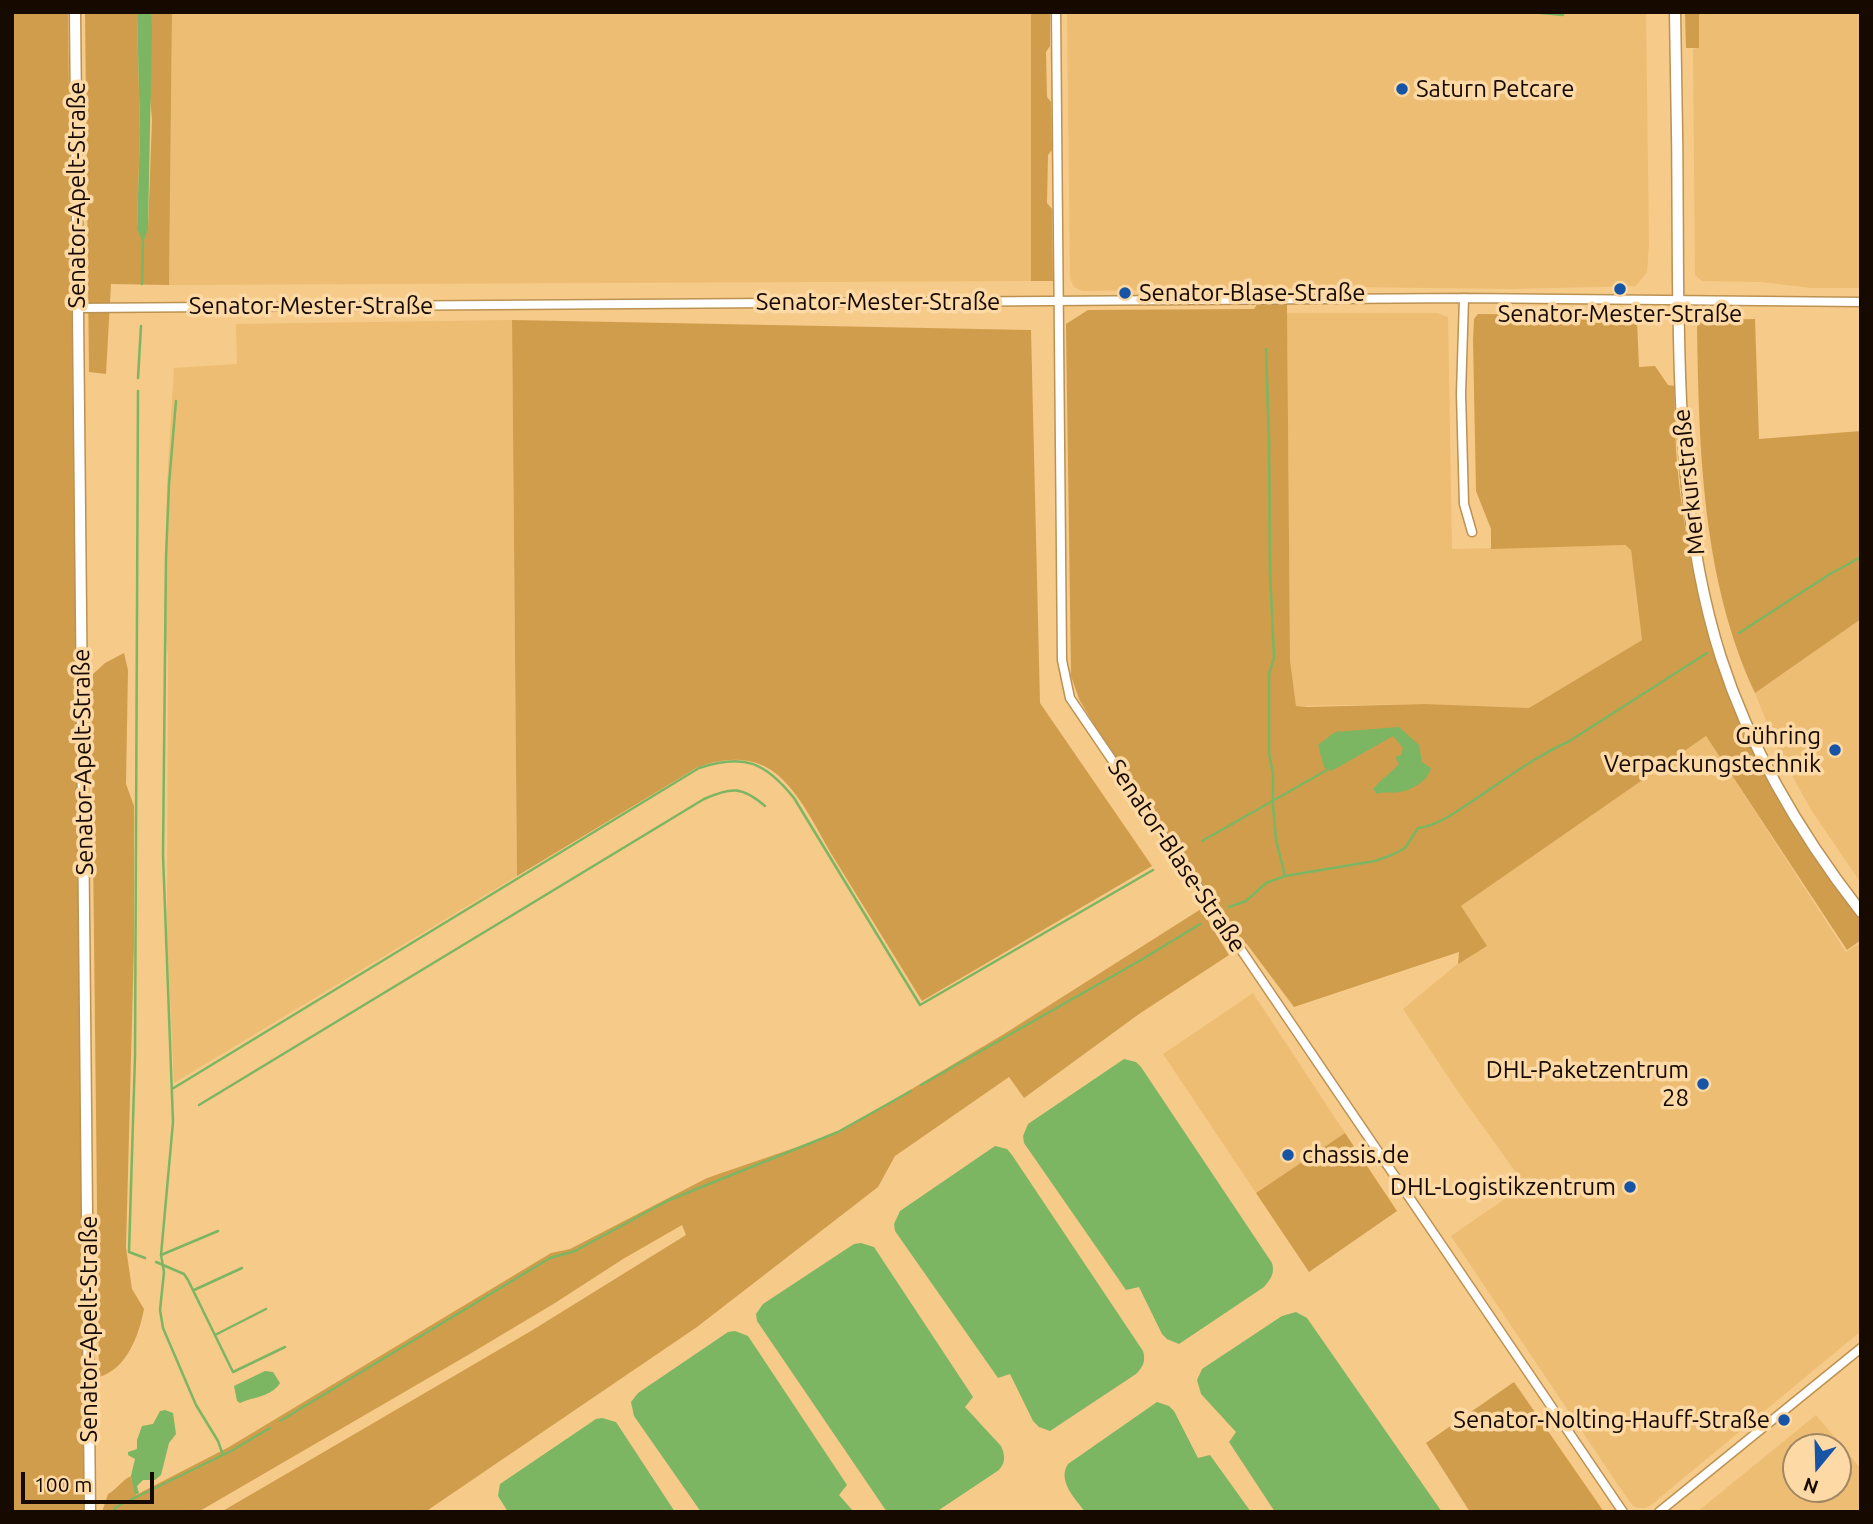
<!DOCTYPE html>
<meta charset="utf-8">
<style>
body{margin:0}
#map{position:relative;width:1873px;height:1524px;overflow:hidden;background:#f6ca88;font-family:Ubuntu,sans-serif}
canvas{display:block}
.frame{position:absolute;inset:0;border:14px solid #150900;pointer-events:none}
.north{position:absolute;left:1782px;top:1433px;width:70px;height:70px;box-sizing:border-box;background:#fcd9a5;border:2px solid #a08663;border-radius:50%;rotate:199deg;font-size:19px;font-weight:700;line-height:28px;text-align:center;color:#150900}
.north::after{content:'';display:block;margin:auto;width:24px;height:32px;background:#1655a6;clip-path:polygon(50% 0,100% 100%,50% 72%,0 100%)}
.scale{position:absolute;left:21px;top:1472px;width:133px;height:32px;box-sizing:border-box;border:4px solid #150900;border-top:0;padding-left:9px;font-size:21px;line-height:24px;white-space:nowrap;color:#150900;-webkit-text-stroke:5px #fcd9a5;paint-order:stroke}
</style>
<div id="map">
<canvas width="1873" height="1524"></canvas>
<div class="frame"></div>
<div class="north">N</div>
<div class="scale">100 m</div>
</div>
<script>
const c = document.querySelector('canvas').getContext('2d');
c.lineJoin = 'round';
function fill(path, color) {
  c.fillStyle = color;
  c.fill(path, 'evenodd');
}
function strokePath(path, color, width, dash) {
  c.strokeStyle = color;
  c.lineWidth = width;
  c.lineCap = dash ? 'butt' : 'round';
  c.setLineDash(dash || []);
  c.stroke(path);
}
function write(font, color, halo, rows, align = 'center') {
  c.font = font + ' Ubuntu,sans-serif';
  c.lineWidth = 7;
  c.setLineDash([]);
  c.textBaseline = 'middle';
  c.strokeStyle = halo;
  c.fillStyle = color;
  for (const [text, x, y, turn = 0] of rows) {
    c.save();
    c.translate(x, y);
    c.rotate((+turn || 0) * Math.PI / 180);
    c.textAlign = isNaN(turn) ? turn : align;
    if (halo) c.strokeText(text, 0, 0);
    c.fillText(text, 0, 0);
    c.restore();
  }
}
const built = new Path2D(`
 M172 12H1031V281L169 285Z
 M1067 12H1646L1649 245 1647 272 1636 286 1512 289 1351 287 1082 291 1074 287 1070 278Z
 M1699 12H1861V288H1811L1761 282 1702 281 1695 275 1693 49 1699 47Z
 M1287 313H1437L1448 317 1452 549 1625 545 1631 549 1642 640 1529 708 1425 704 1296 706 1290 660Z
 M512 320 517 876 174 1083 167 933 168 655 164 626 167 484 174 368 237 364 236 324Z
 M1861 619V883L1811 810 1778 750 1755 693Z
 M1706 736 1846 952 1861 942V1331L1651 1505 1645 1508H1638L1633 1506 1618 1485 1451 1236 1525 1185 1456 1089 1403 1009 1461 961 1486 946 1461 906Z
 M1253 993 1345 1133 1256 1193 1163 1054Z
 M1816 1415 1861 1469V1512H1697ZM1796 1447H1838V1489H1796Z`);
const green = new Path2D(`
 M12 12H68L87 1512H12Z
 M85 12H137L140 132 137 229H148L152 119 150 98 151 12H172L169 285 111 284 106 374 89 372Z
 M1031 12H1050V46L1046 52 1047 97 1051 102 1052 150 1048 155 1047 203 1052 209 1053 281H1031Z
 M1685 12H1699V48H1686Z
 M1258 303 1287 304 1290 660 1296 706 1308 707 1425 704 1529 708 1642 640 1631 550 1625 545 1491 549V529L1476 491 1473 340 1474 319 1478 314 1630 316 1637 320 1639 367 1655 366 1668 385 1674 386C1675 408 1675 429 1676 450 1683 545 1705 637 1741 724 1763 778 1796 828 1828 876 1835 887 1857 909 1861 918 1863 924 1861 934 1861 940L1847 950 1706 736 1461 906 1487 946 1458 964 1459 952 1294 1007 1246 943 1244 944 1095 726 1079 699 1071 676 1066 324 1088 310 1254 309Z
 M1755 319 1759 439 1861 431V619L1755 693C1702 579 1699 449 1697 326L1702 320Z
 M512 320 1031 330 1040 703 1152 866 922 1001C892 952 862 904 832 855 816 828 800 792 774 772 750 755 724 758 698 767L517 876Z
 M124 653 128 670 126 784 134 806V945L126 1248 132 1289 144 1309C139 1335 127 1369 99 1377L91 676 105 663Z
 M1201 909 1229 955 1139 1014 1024 1098 1009 1077 895 1156 878 1187 697 1327 425 1512H221L531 1331 686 1235 682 1225 623 1259 555 1303 468 1355 198 1512H102L108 1494C117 1489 122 1480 131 1476L136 1495 229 1447 551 1253 570 1249 707 1178 838 1133 1004 1034Z
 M1345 1133 1397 1211 1309 1272 1256 1193Z
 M1514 1382 1604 1512H1470L1426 1443Z`);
const water = new Path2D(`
 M137 12H151L152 29 148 229 143 243 137 229 140 132Z
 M1399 727 1419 745 1422 762 1431 768C1428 781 1412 790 1400 792 1393 794 1387 791 1377 794L1373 789C1381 779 1391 773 1399 764L1395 757 1401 755 1403 748 1393 736 1335 769 1330 771 1324 767 1318 745 1335 732Z
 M1124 1059 1136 1062 1141 1067 1272 1263C1275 1273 1271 1279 1264 1287L1179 1344 1167 1339 1162 1334 1139 1287 1126 1290 1024 1143 1023 1136 1028 1124Z
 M995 1146 1007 1149 1012 1155 1143 1351C1146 1361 1143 1367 1136 1374L1050 1431 1039 1427 1033 1421 1010 1374 998 1378 895 1231 894 1224 900 1211Z
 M861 1243 874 1247 973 1397 965 1407 1001 1446C1005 1455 1006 1462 999 1470L936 1512H887L757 1321 756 1314 763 1304 854 1244Z
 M1296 1312 1307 1318 1442 1512H1275L1229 1442 1236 1432 1201 1394 1197 1380 1202 1369 1282 1316Z
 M735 1331 748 1336 847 1485 839 1495 854 1512H701L634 1416 631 1402 638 1393 728 1332Z
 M265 1371 273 1372 280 1383 278 1386C268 1397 253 1397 240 1403L237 1401 234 1386Z
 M1157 1402 1169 1406 1174 1411 1198 1458 1210 1455 1251 1512H1085C1075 1498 1057 1481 1068 1464Z
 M165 1410 173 1413 176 1434 169 1443 161 1475 155 1480H143L137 1486 139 1493 135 1495 131 1476 135 1459 128 1455V1452L137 1449V1440L142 1426 153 1424 160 1411Z
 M602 1418 616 1422 675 1512H508L498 1496 500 1484 596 1419Z`);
const stream = new Path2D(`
 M1531 12 1563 15
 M142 284 143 243
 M1266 349 1269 440 1270 571 1274 658 1269 674V753L1273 775V806L1276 840 1285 876
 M138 378 141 326
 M138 391 135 1056 129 1252 145 1258
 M176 401 169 484 166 557 163 855 173 1122 162 1244 161 1255 164 1272 160 1310 163 1328 196 1405 218 1441 223 1455
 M1739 633 1830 574 1861 557
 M1202 841 1327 770
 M1229 907 1246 901 1266 883 1285 876 1375 861 1392 855 1405 848 1418 828C1437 826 1454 813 1471 802 1503 781 1534 757 1568 742L1707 653
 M921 1085 1141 960 1200 924
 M172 1089 699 768C744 753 765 762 794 798L920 1005 1153 870
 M199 1105 704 799C731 787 742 786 765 806
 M161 1255 218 1231
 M156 1262 184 1274 188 1280 233 1372 285 1347
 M194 1290 242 1268
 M215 1335 266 1309
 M280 1421 550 1258 575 1251 667 1201 838 1132 911 1091
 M113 1512 116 1507 231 1451 270 1428`);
const minor = new Path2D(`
 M1056 12 1062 660 1070 698 1623 1512
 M1464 298 1461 394 1464 504 1472 532
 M78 308 1464 298 1861 302
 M1659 1512 1861 1348`);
const tertiary = new Path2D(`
 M75 12 90 1512
 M1675 12C1677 102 1678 192 1678 282 1680 410 1682 536 1721 658 1751 751 1801 835 1861 912`);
const markers = [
 [1402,89,7,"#1655a6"],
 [1620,289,7,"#1655a6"],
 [1125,293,7,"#1655a6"],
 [1835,750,7,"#1655a6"],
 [1703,1084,7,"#1655a6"],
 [1288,1155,7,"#1655a6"],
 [1630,1187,7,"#1655a6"],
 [1784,1420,7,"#1655a6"]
];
const poiNames = [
 ["Saturn Petcare",1416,89,"left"],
 ["Senator-Blase-Straße",1139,293,"left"],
 ["Senator-Mester-Straße",1620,314,"center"],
 ["Gühring",1821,736],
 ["Verpackungstechnik",1821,764],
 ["DHL-Paketzentrum",1689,1070],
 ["28",1689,1098],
 ["chassis.de",1302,1155,"left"],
 ["DHL-Logistikzentrum",1616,1187],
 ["Senator-Nolting-Hauff-Straße",1770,1420]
];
const streetNames = [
 ["Senator-Apelt-Straße",77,195,-90],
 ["Senator-Mester-Straße",878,302],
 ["Senator-Mester-Straße",311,306],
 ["Merkurstraße",1689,482,-96],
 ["Senator-Apelt-Straße",83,762,-91],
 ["Senator-Blase-Straße",1177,856,56],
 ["Senator-Apelt-Straße",89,1329,-90]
];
fill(built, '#edbd74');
fill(green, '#d09d4d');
fill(water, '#7cb663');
strokePath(stream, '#7cb663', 2.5);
strokePath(minor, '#bc9252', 11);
strokePath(tertiary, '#bc9252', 13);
strokePath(minor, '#fff', 8);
strokePath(tertiary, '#fff', 10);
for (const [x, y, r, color] of markers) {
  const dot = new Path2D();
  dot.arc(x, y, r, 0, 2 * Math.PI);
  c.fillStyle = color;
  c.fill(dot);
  strokePath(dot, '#fcd9a5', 2.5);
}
write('24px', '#150900', '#fcd9a5', poiNames, 'right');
write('24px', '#150900', '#fcd9a5', streetNames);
</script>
